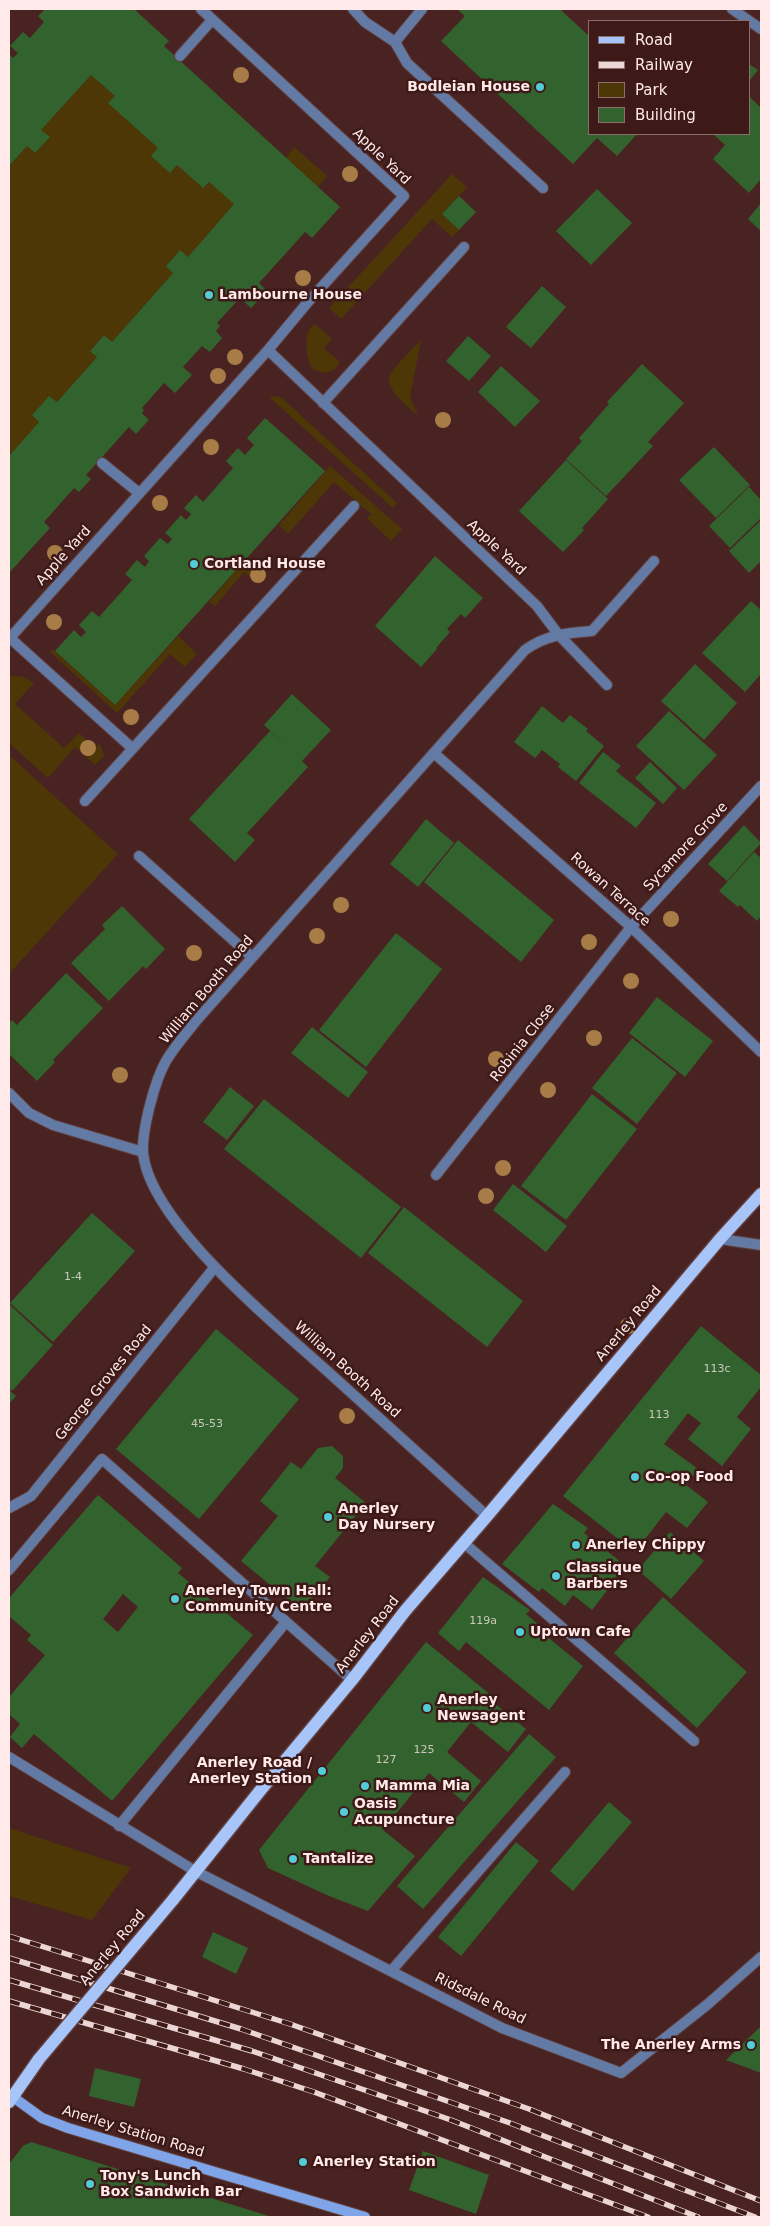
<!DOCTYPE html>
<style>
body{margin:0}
#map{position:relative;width:770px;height:2226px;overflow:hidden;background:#482322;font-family:"DejaVu Sans",sans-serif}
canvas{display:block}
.frame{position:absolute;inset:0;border:10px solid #ffeae9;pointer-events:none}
.legend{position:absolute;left:588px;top:20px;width:162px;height:115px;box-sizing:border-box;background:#3d1918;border:1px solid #8b6d6c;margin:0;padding:6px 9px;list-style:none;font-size:15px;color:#ffeae9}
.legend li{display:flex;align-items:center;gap:10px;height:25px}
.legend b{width:25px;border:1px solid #8b6d6c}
</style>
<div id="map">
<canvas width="770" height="2226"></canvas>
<div class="frame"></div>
<ul class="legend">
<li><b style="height:6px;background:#a8c5f9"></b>Road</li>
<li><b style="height:6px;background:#ecd6d5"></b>Railway</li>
<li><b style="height:14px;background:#4d3706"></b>Park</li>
<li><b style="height:14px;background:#32632e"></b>Building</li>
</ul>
</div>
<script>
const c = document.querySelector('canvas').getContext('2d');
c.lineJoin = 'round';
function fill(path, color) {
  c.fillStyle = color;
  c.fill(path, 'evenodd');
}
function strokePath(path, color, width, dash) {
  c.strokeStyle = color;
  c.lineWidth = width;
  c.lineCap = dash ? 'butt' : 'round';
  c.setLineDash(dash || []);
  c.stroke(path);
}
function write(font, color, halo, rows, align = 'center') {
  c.font = font + ' "DejaVu Sans",sans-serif';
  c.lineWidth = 5;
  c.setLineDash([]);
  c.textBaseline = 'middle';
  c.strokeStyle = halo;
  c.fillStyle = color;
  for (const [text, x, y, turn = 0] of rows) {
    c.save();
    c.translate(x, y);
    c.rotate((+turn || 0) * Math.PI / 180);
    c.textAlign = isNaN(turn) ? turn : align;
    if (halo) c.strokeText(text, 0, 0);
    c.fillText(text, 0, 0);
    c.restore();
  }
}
const green = new Path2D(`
 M91 75 115 96 109 103 158 148 170 172 177 165 203 188 209 182 234 204 188 257 179 250 166 266 173 273 112 342 104 335 90 350 97 357 57 402 49 396 32 415 39 422 9 456V166L27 146 35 153 49 138 41 130Z
 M294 147 327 176 318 187 286 158Z
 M452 174 467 187 442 214 459 230 452 237 432 219 341 319 329 308Z
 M315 324 332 339 324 348 340 362 335 369 326 373 313 370C306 358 301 333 315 324Z
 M421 340 410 397 418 416C374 377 385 379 421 340Z
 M275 396 282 398 397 503 393 508 269 397Z
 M330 466 402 529 391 541 367 518 371 514 334 482 288 534 279 525Z
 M248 557 267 574 259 584 244 572 215 606 209 602Z
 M178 636 197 654 185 667 170 654 117 713 50 652 52 649 115 705Z
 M9 675 23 677 34 683 15 704 64 748 79 733 95 748 100 743 104 756 95 765 75 747 48 778 9 743Z
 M9 755 118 854 9 974Z
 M9 1828 131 1868 92 1920 9 1896Z`);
const building = new Path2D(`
 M45 9H134L169 41 164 46 340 207 312 238 305 232 259 283 267 291 251 308 240 298 217 323 220 326 216 331 222 338 210 352 202 346 183 367 192 375 175 393 164 383 142 408 144 410 142 413 149 420 136 434 129 427 86 475 91 479 79 492 74 488 44 522 50 528 9 573V456L39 422 32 415 49 396 57 402 97 357 90 351 104 335 112 342 173 273 166 266 180 250 188 257 234 204 209 182 203 188 177 165 170 173 151 156 158 148 108 103 115 96 91 75 41 130 50 137 35 153 27 146 9 166V54L13 58 18 53 10 46 23 32 30 38 44 22 38 16Z
 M457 9H560L589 36V134H637L617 156 597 138 573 164 441 41 465 16Z
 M749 64 758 70 749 81Z
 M749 96 761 108V179L749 193 713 159 725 145 713 134H749Z
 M597 189 632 223 591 265 556 231Z
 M459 196 476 212 459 230 442 214Z
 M761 203V231L748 219Z
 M542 286 566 307 531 348 506 327Z
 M468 336 491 356 469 381 446 361Z
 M642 364 684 403 648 442 653 446 606 496 566 459 582 441 579 438 609 404 607 402Z
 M501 366 540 401 515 427 478 392Z
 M265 418 325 471 115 705 55 651 74 630 81 637 86 632 79 625 92 611 99 617 132 580 125 574 137 560 145 567 149 561 144 556 160 538 168 544 172 539 165 533 181 515 186 520 191 514 184 508 196 495 203 502 233 468 226 461 238 448 245 455 254 445 247 438Z
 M714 447 750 485 716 518 679 480Z
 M566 460 608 499 582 528 584 530 563 552 519 511Z
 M749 487 761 500V518L730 548 709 526Z
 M761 520V561L749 573 729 551Z
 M435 556 483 598 465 618 461 614 447 629 450 632 436 648 437 649 421 667 375 626Z
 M751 601 761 610V674L745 692 702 653Z
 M695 664 737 703 704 740 661 701Z
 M292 694 331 730 302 761 308 767 247 833 255 840 235 862 189 819 270 731 290 749 264 725Z
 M542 706 563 723 570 715 588 729 586 731 604 746 576 781 558 767 560 764 542 750 535 758 514 742Z
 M669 711 717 755 684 790 636 746Z
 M603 752 621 766 616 771 656 803 636 828 579 783Z
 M650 762 677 788 663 804 635 778Z
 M426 819 454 843 418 887 390 864Z
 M744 825 761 843 727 881 708 864Z
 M458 840 554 920 521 962 424 882Z
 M754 852 761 858V916L757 921 740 905 738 907 719 891Z
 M122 906 165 949 146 969 143 966 109 1001 71 963 105 929 102 925Z
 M396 933 442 969 366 1067 319 1030Z
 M66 973 103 1008 53 1060 55 1062 37 1081 9 1054V1023L12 1020 17 1025Z
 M657 997 713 1041 685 1077 629 1033Z
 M312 1027 368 1072 348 1098 291 1053Z
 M632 1038 677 1073 637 1124 592 1088Z
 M230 1087 254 1106 227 1140 203 1122Z
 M592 1094 637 1129 566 1220 521 1186Z
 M264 1099 401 1207 361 1258 224 1149Z
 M513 1184 567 1226 546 1252 493 1210Z
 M404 1207 523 1301 487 1347 368 1253Z
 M92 1213 135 1251 53 1342 10 1303Z
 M9 1304 53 1345 12 1391 9 1388Z
 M701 1326 761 1375V1387L737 1417 751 1429 722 1466 688 1439 701 1423 688 1413 664 1444 698 1469 686 1485 708 1502 687 1528 666 1512 635 1552 563 1496Z
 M216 1329 299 1399 199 1519 116 1449Z
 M9 1390 16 1396 9 1404Z
 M332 1446 343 1456V1468L335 1478 366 1503 315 1566 330 1577 302 1611 241 1561 278 1516 260 1501 291 1462 301 1469 318 1448Z
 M98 1495 182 1568 178 1573 253 1635 112 1801 34 1734 22 1748 10 1737 20 1724 9 1714V1697L45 1655 27 1640 31 1635 9 1616V1598ZM123 1594 138 1607 118 1632 103 1619Z
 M553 1504 588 1528 584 1533 626 1566 592 1610 573 1595 565 1606 542 1588 539 1592 502 1564Z
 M670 1532 704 1561 671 1599 638 1570Z
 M483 1577 530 1610 526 1614 546 1631 544 1634 583 1666 549 1710 466 1642 459 1651 438 1633Z
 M663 1597 747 1672 697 1728 614 1653Z
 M426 1642 492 1696 489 1699 526 1729 508 1752 471 1722 447 1752 481 1781 464 1802 429 1773 383 1830 415 1856 368 1911 329 1896 268 1868 259 1850Z
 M529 1734 556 1757 423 1909 397 1886Z
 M609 1802 632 1822 573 1891 550 1871Z
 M516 1842 539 1861 461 1956 438 1937Z
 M213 1932 248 1948 236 1974 202 1957Z
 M761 2026V2073L726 2060 757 2030Z
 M95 2068 141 2079 134 2107 89 2096Z
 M31 2142 272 2217H9V2164L23 2146Z
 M423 2151 489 2175 476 2214 409 2190Z`);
const lane = new Path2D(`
 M139 856 252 957
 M9 1093 29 1113 53 1125 143 1152
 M464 1543 694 1741
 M9 1570 102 1459 352 1680
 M9 1757 195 1871
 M119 1826 286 1622
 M392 1970 565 1772`);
const street = new Path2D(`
 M353 9 365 22 395 42 422 9
 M732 9 761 29
 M395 42 407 63 543 188
 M180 56 212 20
 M268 350 537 606 558 634 607 685
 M323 403 464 247
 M102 463 139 493
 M10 638 132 748
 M9 639 268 350 308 302 404 196 201 9
 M435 754 631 927 761 1052
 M85 801 354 506
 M436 1175 631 927 761 786
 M720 1239 761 1245
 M9 1508 31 1496 214 1268
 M487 1516C437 1470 387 1425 336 1379 283 1330 149 1224 143 1152 142 1129 155 1080 166 1061 174 1047 186 1034 196 1021L525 650C546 635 566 633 592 631L654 561
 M195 1871 502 2028 621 2073 708 2004 761 1957`);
const secondary = new Path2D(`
 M13 2097 42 2118 68 2128 365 2217`);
const primary = new Path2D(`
 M172 1901 259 1792 352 1680 405 1611 487 1516 720 1239 761 1194
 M9 2102 39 2059`);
const rail = new Path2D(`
 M9 1936 290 2024 529 2109 761 2201
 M9 1958 241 2029 510 2123 755 2217
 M9 1980 252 2051 451 2120 698 2217
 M9 2001 244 2069 314 2092 648 2217`);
const primaryBridge = new Path2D(`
 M39 2059 172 1901`);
const trees = [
 [241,75],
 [350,174],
 [303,278],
 [235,357],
 [218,376],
 [443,420],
 [211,447],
 [160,503],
 [55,553],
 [258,575],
 [54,622],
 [131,717],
 [88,748],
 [341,905],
 [671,919],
 [317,936],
 [589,942],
 [194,953],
 [631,981],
 [594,1038],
 [496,1059],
 [120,1075],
 [548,1090],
 [503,1168],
 [486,1196],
 [628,1326],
 [347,1416]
];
const markers = [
 [540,87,5,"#52ccd5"],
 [209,295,5,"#52ccd5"],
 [194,564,5,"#52ccd5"],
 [635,1477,5,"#52ccd5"],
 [328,1517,5,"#52ccd5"],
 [576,1545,5,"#52ccd5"],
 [556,1576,5,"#52ccd5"],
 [175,1599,5,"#52ccd5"],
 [520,1632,5,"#52ccd5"],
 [427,1708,5,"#52ccd5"],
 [322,1771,5,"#52ccd5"],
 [365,1786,5,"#52ccd5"],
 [344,1812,5,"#52ccd5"],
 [293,1859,5,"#52ccd5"],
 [751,2045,5,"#52ccd5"],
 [303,2162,5,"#52ccd5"],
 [90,2184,5,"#52ccd5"]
];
const numberNames = [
 ["1-4",73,1277],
 ["113c",717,1369],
 ["113",659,1415],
 ["45-53",207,1424],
 ["119a",483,1621],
 ["125",424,1750],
 ["127",386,1760]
];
const poiNames = [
 ["Bodleian House",530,87,"right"],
 ["Lambourne House",219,295],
 ["Cortland House",204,564],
 ["Co-op Food",645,1477],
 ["Anerley",338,1509],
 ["Day Nursery",338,1525],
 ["Anerley Chippy",586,1545],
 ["Classique",566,1568],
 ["Barbers",566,1584],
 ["Anerley Town Hall:",185,1591],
 ["Community Centre",185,1607],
 ["Uptown Cafe",530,1632],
 ["Anerley",437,1700],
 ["Newsagent",437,1716],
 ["Anerley Road /",312,1763,"right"],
 ["Anerley Station",312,1779,"right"],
 ["Mamma Mia",375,1786],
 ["Oasis",354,1804],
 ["Acupuncture",354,1820],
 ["Tantalize",303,1859],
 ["The Anerley Arms",741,2045,"right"],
 ["Anerley Station",313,2162],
 ["Tony's Lunch",100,2176],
 ["Box Sandwich Bar",100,2192]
];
const streetNames = [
 ["Apple Yard",381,157,44],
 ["Apple Yard",496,548,43],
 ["Apple Yard",64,556,-48],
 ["Sycamore Grove",686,847,-47],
 ["Rowan Terrace",610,890,42],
 ["William Booth Road",207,990,-50],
 ["Robinia Close",523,1043,-52],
 ["Anerley Road",629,1324,-50],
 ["William Booth Road",347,1370,42],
 ["George Groves Road",104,1383,-51],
 ["Anerley Road",368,1635,-52],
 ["Anerley Road",113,1948,-50],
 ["Ridsdale Road",480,1999,26],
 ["Anerley Station Road",133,2132,17]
];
fill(green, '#4d3706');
fill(building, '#32632e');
strokePath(lane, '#623f3e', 12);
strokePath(street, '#623f3e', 12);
strokePath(secondary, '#623f3e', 12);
strokePath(primary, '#623f3e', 15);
strokePath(lane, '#637aa4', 10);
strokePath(street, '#637aa4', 10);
strokePath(secondary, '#7fa4e7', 10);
strokePath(primary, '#a8c5f9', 12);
strokePath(rail, '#ecd6d5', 5.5);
strokePath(rail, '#3d1918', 4, [11]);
strokePath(primaryBridge, '#623f3e', 15, []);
strokePath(primaryBridge, '#a8c5f9', 12);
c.fillStyle = '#a87c46';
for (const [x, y] of trees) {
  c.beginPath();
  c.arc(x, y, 8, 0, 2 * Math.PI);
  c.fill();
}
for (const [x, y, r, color] of markers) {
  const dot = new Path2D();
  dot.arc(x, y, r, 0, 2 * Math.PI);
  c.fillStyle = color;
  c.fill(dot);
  strokePath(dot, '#3d1918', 2);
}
write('11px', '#ccc8ba', null, numberNames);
write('bold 14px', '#ffeae9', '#3d1918', poiNames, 'left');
write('14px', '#ffeae9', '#3d1918', streetNames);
</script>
